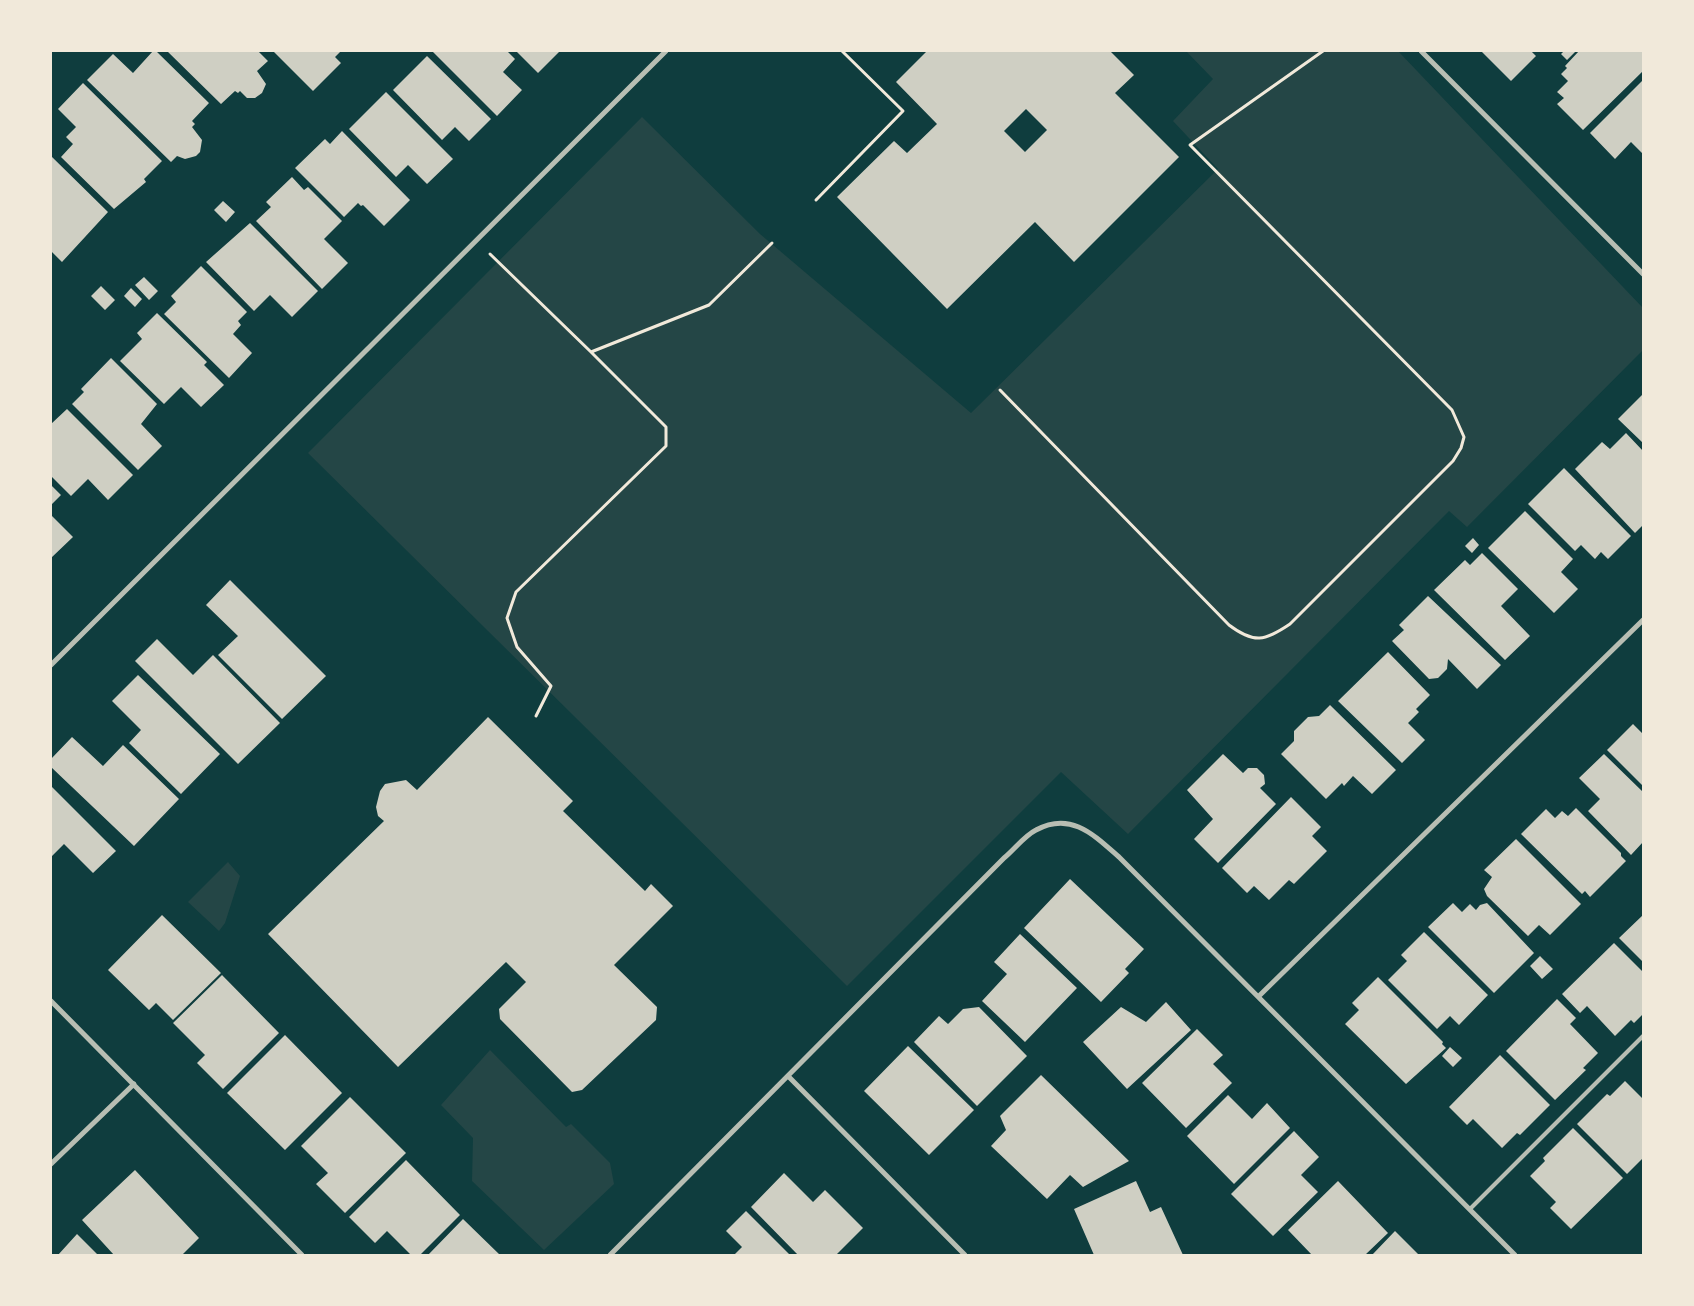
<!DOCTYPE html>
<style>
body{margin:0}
#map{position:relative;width:1694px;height:1306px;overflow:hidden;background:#0f3d3e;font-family:"PT Sans",sans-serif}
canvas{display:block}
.frame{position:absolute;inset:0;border:52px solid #f1e9da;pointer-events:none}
</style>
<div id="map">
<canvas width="1694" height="1306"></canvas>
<div class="frame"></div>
</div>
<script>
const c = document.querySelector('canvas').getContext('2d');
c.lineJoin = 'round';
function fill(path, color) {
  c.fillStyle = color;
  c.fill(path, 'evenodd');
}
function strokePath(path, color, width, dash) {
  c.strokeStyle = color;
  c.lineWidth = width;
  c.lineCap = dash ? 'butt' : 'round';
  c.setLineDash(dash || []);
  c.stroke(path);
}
const green = new Path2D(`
 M1186 51H1398L1643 308V350L1467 527 1449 511 1128 834 1061 772 847 986 308 453 642 117 760 234 971 413 1218 169 1173 121 1213 79Z
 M228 862 240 876 225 923 219 931 188 902Z
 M490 1050 566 1127 571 1124 610 1163 614 1184 544 1250 472 1181 473 1138 441 1105Z`);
const building = new Path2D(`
 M153 51H156L209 103 192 121 195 124 192 127 202 140 200 152 196 156 185 159 177 156 171 162 87 80 113 54 133 73Z
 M167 51H258L268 61 257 71 266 84 262 93 255 98H247L240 91 238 93 235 91 221 104Z
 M273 51H341L335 57 341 63 313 91Z
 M432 51H507L515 59 503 72 522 90 497 116Z
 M516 51H560L538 73Z
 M927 51H1110L1134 75 1115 93 1179 157 1074 262 1035 222 947 309 837 197 894 141 907 153 937 124 896 82ZM1026 109 1047 130 1025 152 1004 131Z
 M1481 51H1531L1536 56 1511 81Z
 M1564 51H1576L1567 60 1561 54Z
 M1579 51H1643V71L1583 130 1557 104 1564 98 1557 92 1568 81 1561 74 1567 68 1565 66Z
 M427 56 491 119 469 141 455 127 442 140 393 90Z
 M1643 80V154L1631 142 1615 159 1590 133Z
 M83 83 162 161 144 179 146 182 114 209 61 157 73 144 66 137 76 127 58 109Z
 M386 92 453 159 427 184 408 165 396 177 349 129Z
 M342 131 410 200 384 226 363 205 361 206 358 203 344 217 295 168 325 139 330 144Z
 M51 156 108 212 62 262 51 251Z
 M292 177 304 190 308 187 342 221 324 239 348 263 322 289 256 221 271 207 266 202Z
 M223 201 235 212 226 222 214 210Z
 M250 223 318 291 292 317 270 295 254 311 206 262Z
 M201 266 247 312 238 321 241 325 233 334 252 353 229 378 164 314 176 302 171 296Z
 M144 277 158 291 149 300 135 285Z
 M101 286 115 300 105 310 91 296Z
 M131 288 142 299 135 307 124 296Z
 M157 313 207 362 204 365 224 385 201 407 181 387 164 404 120 361 142 339 137 333Z
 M111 358 157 404 141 424 162 446 138 470 72 404 84 392 81 389Z
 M1643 394V443L1618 419Z
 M67 409 133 475 108 500 88 479 71 496 51 476V424Z
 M1626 433 1643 451V525L1635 533 1575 469 1602 442 1610 449Z
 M1564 468 1631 536 1608 559 1601 552 1595 559 1581 545 1575 551 1528 504Z
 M51 485 61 495 51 505Z
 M1525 511 1573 559 1561 572 1578 589 1554 613 1488 548Z
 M51 515 73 537 51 558Z
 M1473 538 1479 545 1472 553 1465 546Z
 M1482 553 1518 589 1501 606 1530 636 1505 660 1434 590 1465 560 1470 565Z
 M230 580 326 676 282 719 218 655 238 636 206 605Z
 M1428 596 1501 665 1477 689 1448 659 1447 669 1438 678 1429 679 1392 641 1404 630 1399 625Z
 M157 639 193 675 213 655 280 723 238 764 135 661Z
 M1388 652 1430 695 1416 709 1419 712 1408 723 1425 740 1402 763 1338 701Z
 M138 675 220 754 181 794 129 743 141 730 112 701Z
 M1330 705 1396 770 1372 794 1353 776 1344 786 1342 783 1326 799 1281 754 1294 741V731L1308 717 1319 716Z
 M488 717 573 801 563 811 645 891 651 884 673 906 614 965 657 1007 656 1020 582 1090 572 1092 500 1019 499 1009 526 982 506 962 398 1067 268 934 384 821 378 816 376 807 380 791 385 784 406 780 417 790Z
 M1633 724 1643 734V786L1607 750Z
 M72 737 103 766 123 745 179 799 134 846 51 767V759Z
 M1223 754 1243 773 1248 768H1257L1264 775 1265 784 1260 788 1276 804 1218 863 1194 839 1213 819 1187 790Z
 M1604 754 1643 792V842L1631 855 1588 811 1600 799 1579 778Z
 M51 786 116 851 93 873 64 844 51 857Z
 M1291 797 1321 827 1312 836 1327 851 1294 884 1289 880 1269 900 1254 886 1247 893 1222 868Z
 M1576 808 1621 853V856L1626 861 1590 897 1585 891 1582 894 1521 834 1546 809 1555 818 1562 811 1568 816Z
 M1516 839 1581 904 1550 935 1539 925 1528 936 1487 896 1484 889 1492 877 1484 870Z
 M1070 879 1144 949 1125 969 1129 973 1101 1002 1024 928Z
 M1453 903 1462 912 1470 904 1476 910 1480 905 1487 903 1534 953 1494 993 1428 927Z
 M162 915 221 973 173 1020 156 1003 149 1010 108 970Z
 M1643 915V962L1619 938Z
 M1424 932 1488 995 1459 1025 1450 1016 1437 1029 1388 980 1407 961 1401 955Z
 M1020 934 1077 988 1025 1042 982 1001 1007 974 994 962Z
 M1614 943 1643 972V1014L1634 1023 1631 1020 1615 1036 1587 1006 1580 1013 1562 994Z
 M1540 956 1553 969 1542 979 1530 966Z
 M222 975 279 1033 223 1089 197 1063 205 1055 173 1023Z
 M1378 977 1443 1042 1442 1044 1446 1048 1406 1084 1345 1024 1359 1010 1352 1003Z
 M1557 999 1576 1018 1570 1024 1598 1053 1583 1068 1586 1070 1555 1100 1506 1051Z
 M1166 1002 1191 1030 1127 1089 1083 1042 1121 1007 1146 1022Z
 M979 1007 1027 1056 977 1106 914 1042 939 1016 948 1024 963 1009Z
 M1197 1029 1223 1055 1213 1064 1232 1083 1186 1128 1142 1083Z
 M285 1035 342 1093 285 1150 227 1093Z
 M908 1046 974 1110 929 1155 864 1091Z
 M1450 1047 1462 1058 1453 1067 1442 1056Z
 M1500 1055 1550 1105 1520 1135 1517 1133 1502 1148 1473 1119 1467 1125 1449 1107Z
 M1041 1075 1129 1161 1083 1187 1070 1175 1047 1199 991 1146 1006 1130 1000 1116Z
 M1625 1081 1643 1099V1158L1627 1174 1577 1124 1607 1094 1610 1096Z
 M1228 1095 1252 1119 1267 1103 1290 1128 1234 1184 1187 1136Z
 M350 1097 406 1153 345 1213 316 1184 328 1173 301 1146Z
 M1573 1128 1623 1178 1571 1229 1550 1208 1556 1202 1530 1176 1545 1161 1543 1158Z
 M1294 1131 1319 1157 1301 1175 1318 1192 1273 1236 1231 1194Z
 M406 1160 460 1215 420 1255H411L387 1231 375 1243 349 1217Z
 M135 1170 199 1238 182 1255H114L82 1220Z
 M784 1173 813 1202 825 1190 863 1228 836 1255H798L751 1207Z
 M1136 1181 1150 1212 1161 1207 1183 1255H1094L1074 1209Z
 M1338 1181 1388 1233 1365 1255H1312L1288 1230Z
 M746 1211 790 1255H734L742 1247 726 1231Z
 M463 1219 500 1255H428Z
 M1395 1231 1419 1255H1372Z
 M77 1234 98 1255H58Z`);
const path = new Path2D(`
 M816 200 903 111 842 51
 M490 254 591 352
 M1000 390 1229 625C1254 644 1265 641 1290 624L1453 461 1461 448 1464 437 1452 410 1190 145 1323 51
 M536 716 551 686 517 647 507 618 516 592 666 446V427L591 352 709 305 772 243`);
const service = new Path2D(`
 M1470 1209 1643 1036`);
const minor = new Path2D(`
 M1421 51 1643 274
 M51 665 666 51
 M1259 996 1643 620
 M51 1001 302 1255
 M788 1076 965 1255
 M51 1164 134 1084
 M610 1255 1004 858C1014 850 1024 836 1036 830 1071 811 1094 835 1119 857L1515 1255`);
fill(green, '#244646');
fill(building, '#cfcfc3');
strokePath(path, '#f1e9da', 3);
strokePath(service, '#b8beb3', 4);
strokePath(minor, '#b8beb3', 5);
</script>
